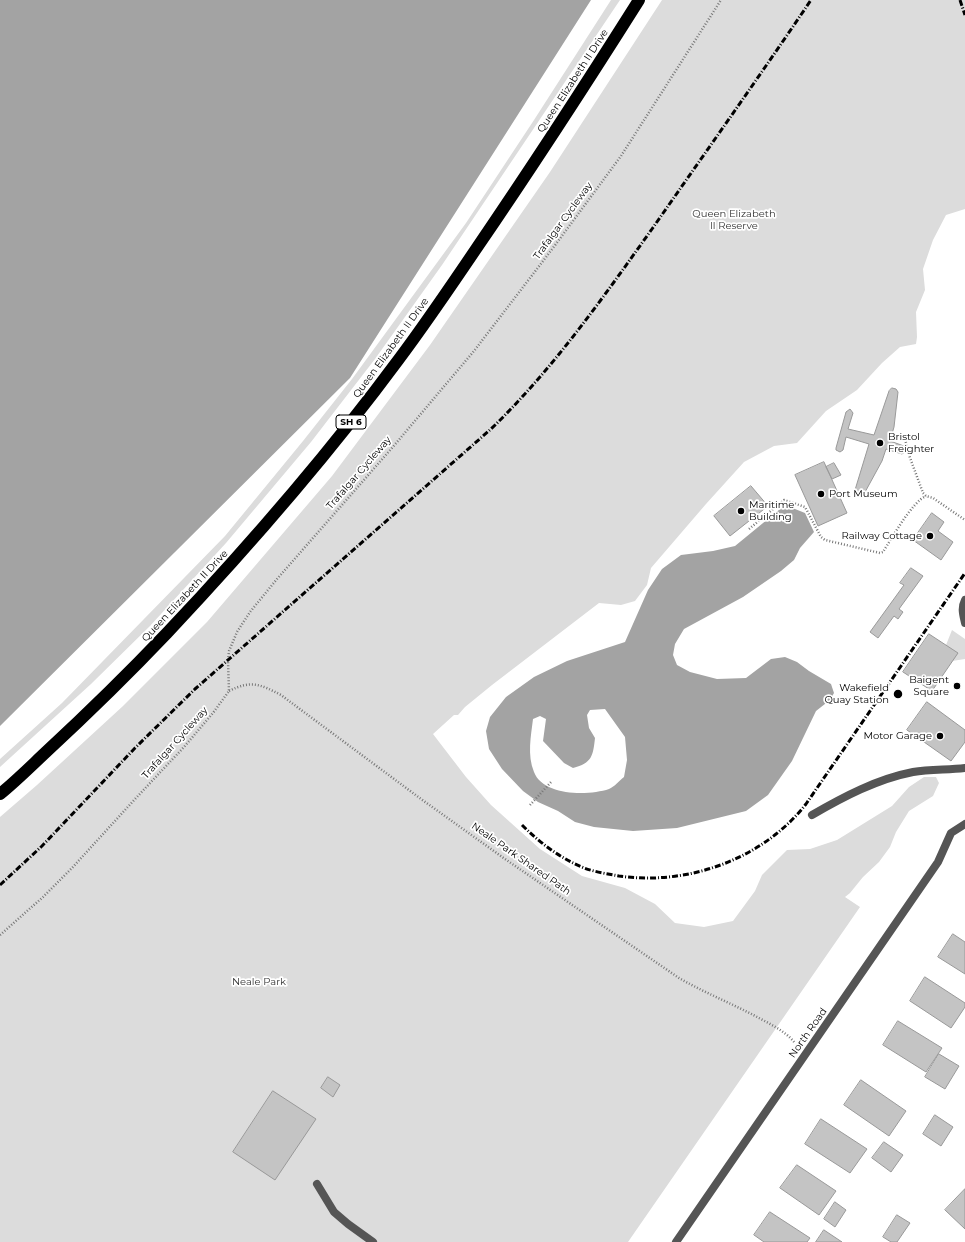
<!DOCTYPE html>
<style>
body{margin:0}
canvas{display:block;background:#fff}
</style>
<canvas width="965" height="1242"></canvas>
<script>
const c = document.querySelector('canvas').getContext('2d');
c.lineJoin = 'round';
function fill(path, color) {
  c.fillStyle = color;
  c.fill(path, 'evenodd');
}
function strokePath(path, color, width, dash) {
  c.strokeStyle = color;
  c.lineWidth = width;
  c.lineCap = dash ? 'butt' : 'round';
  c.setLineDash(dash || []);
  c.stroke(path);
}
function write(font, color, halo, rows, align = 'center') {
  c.font = font + ' Montserrat,sans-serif';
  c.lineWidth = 3.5;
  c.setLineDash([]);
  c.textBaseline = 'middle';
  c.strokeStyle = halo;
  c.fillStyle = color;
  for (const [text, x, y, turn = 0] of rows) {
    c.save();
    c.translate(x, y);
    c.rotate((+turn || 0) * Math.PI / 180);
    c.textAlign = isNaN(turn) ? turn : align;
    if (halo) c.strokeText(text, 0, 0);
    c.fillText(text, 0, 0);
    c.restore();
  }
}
const green = new Path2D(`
 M611 0H620L442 265 375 359 311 442 226 543 150 626 91 684 0 767V759L62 703 225 536 303 441 352 379 466 223 534 120Z
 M662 0H965V209L946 215 933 240 923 269 925 290 916 312 917 337 916 344 900 347 882 363 857 390 826 411 797 443 774 446 744 462 706 504 651 568 647 585 635 601 621 605 599 603 492 685 465 707 458 715H454L433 734 466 777 491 805 540 849 582 876 625 888 655 904 675 923 704 927 733 921 755 891 762 875 787 850 810 849 837 840 892 806 909 787 924 777H936L939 783 933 796 909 811 896 832 890 847 879 862 863 877 850 893 845 897 860 907 628 1242H0V817L37 785 123 706 207 622 332 476 430 345 550 172Z
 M952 630 965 639V659L952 661 946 645Z`);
const water = new Path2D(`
 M0 0H591L350 378 0 726Z
 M785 505 805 513 814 532 800 548 794 560 781 571 743 597 684 629 675 644 673 655 677 665 690 672 717 679 746 678 771 659 785 657 797 662 809 671 831 684 834 693 830 700 816 711 792 761 768 795 746 811 677 828 633 831 594 827 575 822 558 811 538 802 523 791 502 769 489 749 486 731 490 717 506 697 534 677 567 661 625 642 648 590 662 569 681 555 713 551 735 546ZM605 709 625 737 627 760 624 777C619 781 614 787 609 789 588 796 543 796 534 772 527 755 531 736 533 719L540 716 546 719 543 741 564 763 573 768C592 763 593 756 595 738L589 728 587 715 590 710Z`);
const building = new Path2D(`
 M892 388 896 389 898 392 894 427 890 441 904 446 906 448V451L902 454 886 449 882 461 864 494 858 496 855 493V490L869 444 846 437 843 450 840 452 836 450V448L846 412 850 409 853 413 848 429 874 435 889 391Z
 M824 462 847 513 818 526 795 475Z
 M834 463 841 475 832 479 826 467Z
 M751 486 768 506 730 536 714 516Z
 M932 513 944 522 938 531 953 542 941 560 913 540Z
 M911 568 923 576 899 609 903 612 898 619 894 616 878 638 870 632 904 585 900 583Z
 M929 634 958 653 932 691 903 672Z
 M927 702 965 730V742L951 761 907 730Z
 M953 934 965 942V974L938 957Z
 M925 977 965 1003V1007L951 1028 910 1001Z
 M898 1021 942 1048 926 1072 883 1045Z
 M939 1054 959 1066 945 1089 925 1077Z
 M328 1077 340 1085 333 1097 321 1088Z
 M861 1080 906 1111 889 1136 844 1105Z
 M273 1091 316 1119 275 1180 233 1152Z
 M935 1115 953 1127 941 1146 923 1134Z
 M821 1119 867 1149 850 1173 805 1144Z
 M884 1142 903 1155 891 1172 872 1158Z
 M797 1165 836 1191 819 1215 780 1188Z
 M965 1189V1229L945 1210Z
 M835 1202 846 1210 835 1227 824 1219Z
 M770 1212 810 1238 807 1242H764L754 1235Z
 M897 1215 910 1223 897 1242H891L883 1237Z
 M824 1230 842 1242H816Z`);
const path = new Path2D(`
 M905 439 909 455 923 493 926 496 933 498 965 520
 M749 529 784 500 805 507 821 537 825 540 880 553 883 552C892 538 912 502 926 496
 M229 691C251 680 260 684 281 695L421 799 505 859 679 978C705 993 733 1004 759 1018 772 1025 785 1031 795 1043
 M530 805 552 781
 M0 935 43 897 72 868 136 798 184 747 213 713 229 691 228 661 229 651 237 632 250 612 277 579 392 448 474 351 553 248 621 156 721 0`);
const lane = new Path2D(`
 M812 815C843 797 877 779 913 772 930 769 948 770 965 768
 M317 1184 334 1212 348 1224 373 1242`);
const street = new Path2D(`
 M965 600C961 608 963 614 965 623
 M676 1242 938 862 951 833 965 824`);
const highway = new Path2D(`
 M0 794C16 781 31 766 46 752 87 714 128 674 167 633 249 546 328 455 399 359 426 323 451 286 476 249 532 167 586 84 639 0`);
const rail = new Path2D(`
 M960 0 965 15
 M522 825C540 843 560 858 584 868 595 872 608 874 619 876 688 886 763 859 806 804L965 573
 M0 885 42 846 135 748 195 689 491 429C553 369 602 299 652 229 705 153 759 77 811 0`);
const markers = [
 [880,443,4,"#000"],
 [821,494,4,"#000"],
 [741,511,4,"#000"],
 [930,536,4,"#000"],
 [957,686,4,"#000"],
 [898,694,5,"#000"],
 [940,736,4,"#000"]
];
const shields = [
 [351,422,30]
];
const shieldNames = [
 ["SH 6",351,422]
];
const streetNames = [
 ["Queen Elizabeth II Drive",573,81,-57],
 ["Trafalgar Cycleway",563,221,-54],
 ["Queen Elizabeth II Drive",391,348,-54],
 ["Trafalgar Cycleway",359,473,-49],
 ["Queen Elizabeth II Drive",185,596,-47],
 ["Trafalgar Cycleway",175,743,-48],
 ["Neale Park Shared Path",521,859,35],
 ["North Road",808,1033,-55]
];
const parkNames = [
 ["Queen Elizabeth",734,214],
 ["ll Reserve",734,226],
 ["Neale Park",259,982]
];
const poiNames = [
 ["Bristol",888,437,"left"],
 ["Freighter",888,449,"left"],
 ["Port Museum",829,494,"left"],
 ["Maritime",749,505,"left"],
 ["Building",749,517,"left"],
 ["Railway Cottage",922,536],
 ["Baigent",949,680],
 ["Square",949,692],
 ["Wakefield",889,688],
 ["Quay Station",889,700],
 ["Motor Garage",932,736]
];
fill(green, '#dcdcdc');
fill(water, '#a3a3a3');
fill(building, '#c4c4c4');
strokePath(building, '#999', 1);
strokePath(path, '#777', 2.5, [1, 2]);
strokePath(lane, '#555', 8);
strokePath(street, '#555', 8);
strokePath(highway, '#000', 12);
strokePath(rail, '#000', 3, [6, 2, 1, 2]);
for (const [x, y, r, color] of markers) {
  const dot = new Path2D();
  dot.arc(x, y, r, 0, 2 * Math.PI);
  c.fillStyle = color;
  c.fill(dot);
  strokePath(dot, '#fff', 1.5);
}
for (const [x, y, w] of shields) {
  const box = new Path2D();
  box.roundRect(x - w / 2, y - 7, w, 14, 3);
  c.fillStyle = '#fff';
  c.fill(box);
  strokePath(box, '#000', 1);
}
write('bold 9px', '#000', null, shieldNames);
write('10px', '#000', '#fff', streetNames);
write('10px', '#333', '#fff', parkNames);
write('10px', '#000', '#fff', poiNames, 'right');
</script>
